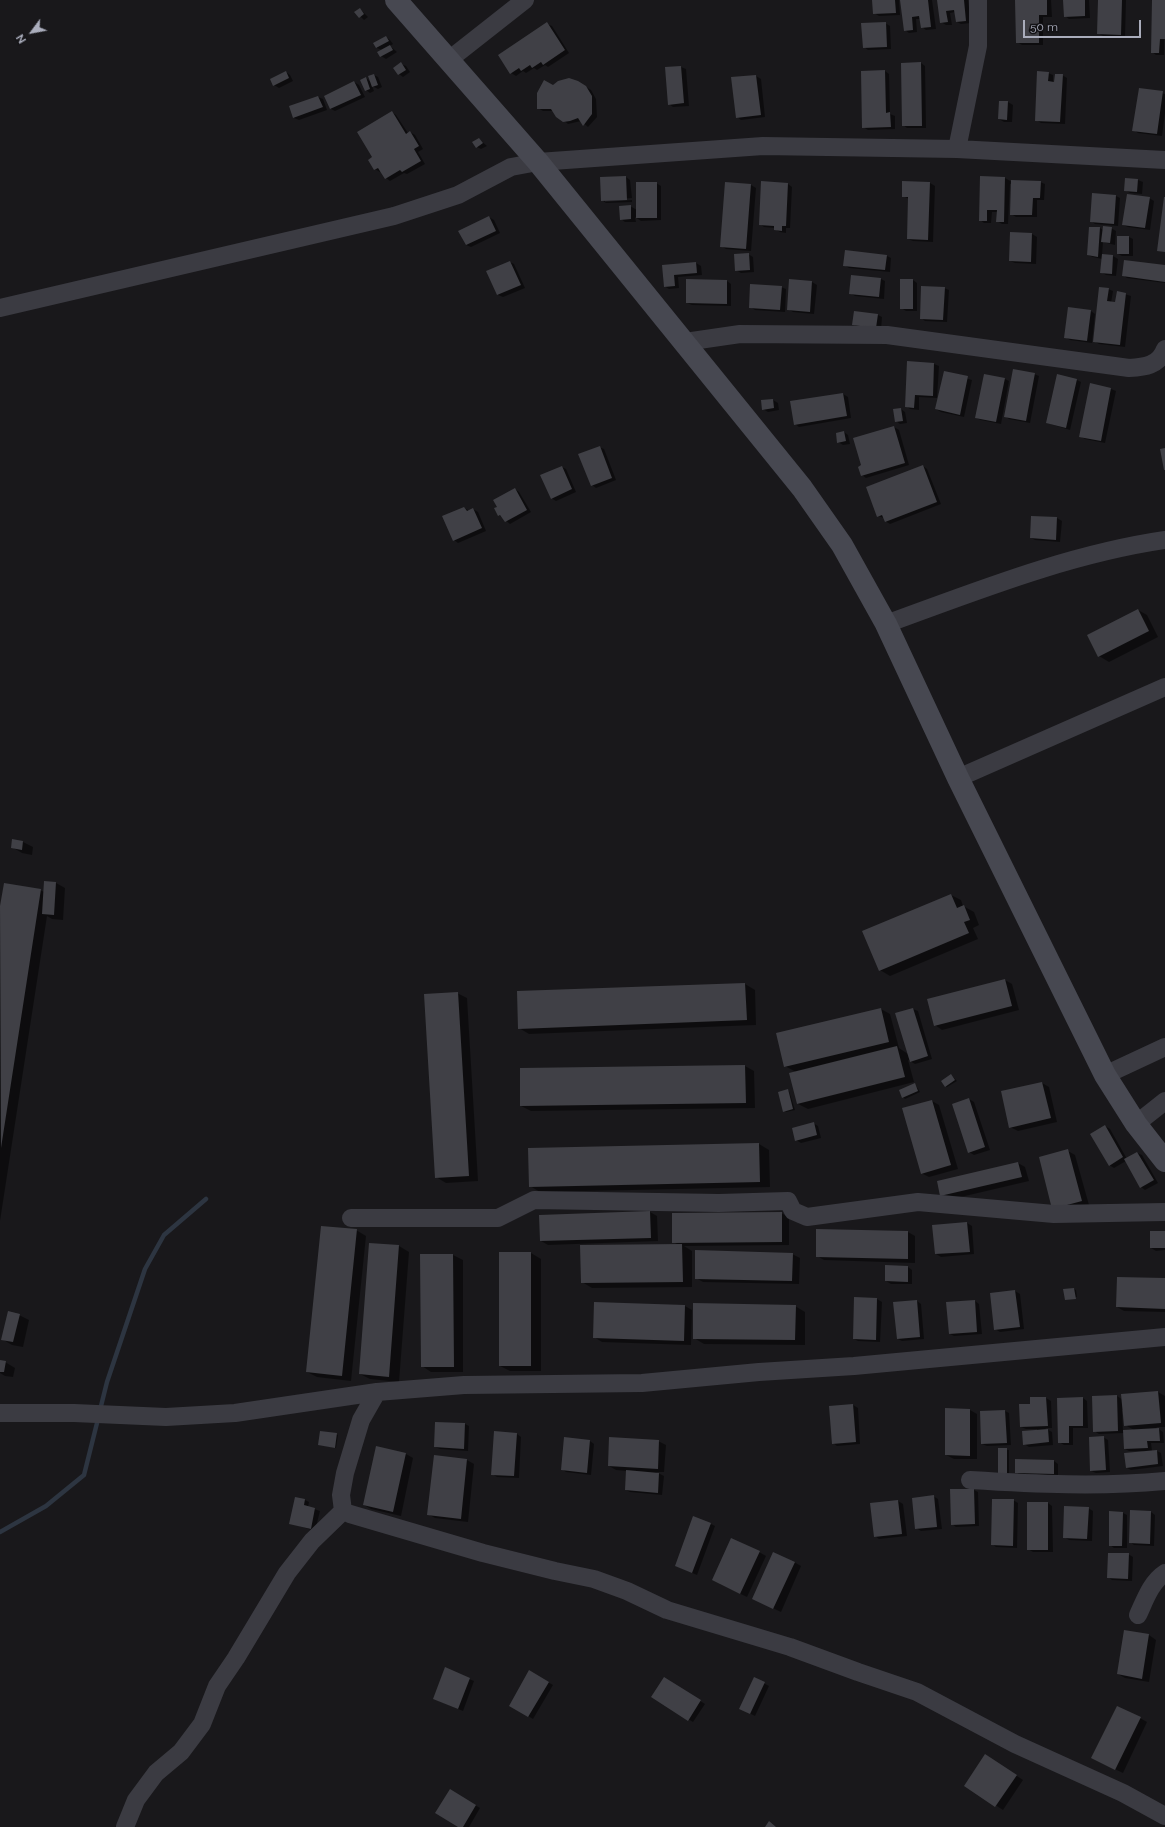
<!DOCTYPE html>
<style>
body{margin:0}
#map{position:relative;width:1165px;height:1827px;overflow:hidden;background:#19181b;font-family:Raleway,sans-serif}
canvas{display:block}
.north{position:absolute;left:12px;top:12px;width:40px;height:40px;-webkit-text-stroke:3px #141316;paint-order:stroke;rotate:238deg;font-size:11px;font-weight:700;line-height:16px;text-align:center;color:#aaadbc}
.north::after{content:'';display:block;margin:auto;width:14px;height:18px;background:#aaadbc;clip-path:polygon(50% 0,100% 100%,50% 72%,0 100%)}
.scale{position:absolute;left:1023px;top:20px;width:118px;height:18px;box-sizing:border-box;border:2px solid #aaadbc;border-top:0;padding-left:5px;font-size:12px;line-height:14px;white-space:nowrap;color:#aaadbc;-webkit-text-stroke:3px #141316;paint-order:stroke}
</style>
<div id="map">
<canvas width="1165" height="1827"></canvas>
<div class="north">N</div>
<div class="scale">50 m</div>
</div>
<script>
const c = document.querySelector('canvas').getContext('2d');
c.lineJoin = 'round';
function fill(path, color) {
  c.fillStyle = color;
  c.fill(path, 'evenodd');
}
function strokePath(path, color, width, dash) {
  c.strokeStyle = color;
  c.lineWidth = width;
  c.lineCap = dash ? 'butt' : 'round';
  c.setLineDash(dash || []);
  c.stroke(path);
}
const shadow = new Path2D(`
 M873 0H899L900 15 879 16 874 13Z
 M901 0H932L936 29 926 30 922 27 921 19H916L917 32 909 33 905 30Z
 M938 0H968L971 23 961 24 957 22 955 12 950 13 952 25H946L941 22Z
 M1016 0H1051L1052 17H1043V45H1022L1017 42Z
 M1064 0H1089L1090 18 1069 19 1065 16Z
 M1099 0H1126L1125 37 1103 36 1098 33Z
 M1153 0H1165L1164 55H1156L1152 52Z
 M360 9 368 17 364 20 356 12Z
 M885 23 890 26 891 49 868 50 864 47Z
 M547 24 552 26 569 53 548 67 545 65 537 70 534 68 526 73 523 71 516 76 511 73 499 55Z
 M386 37 390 40 393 44 390 46 397 52 386 59 381 56 379 52 382 50 377 48 375 44Z
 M921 63 925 66 926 128H907L903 125Z
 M401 64 406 66 410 72 403 77 399 74Z
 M681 67 686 69 689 106 673 107 669 104 666 68Z
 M885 71 889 74 890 114 895 116V129L868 130 863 127Z
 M286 72 290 75 293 81 279 88 274 85Z
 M1048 73 1053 75V82L1055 83 1062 75 1067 78 1065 124 1041 123 1036 120Z
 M374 75 378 77 382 87 378 89 372 86 374 91 370 93 366 90V78L371 82Z
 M756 76 761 79 765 117 741 120 737 117 733 78Z
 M354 82 359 85 365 97 335 111 331 109 325 97Z
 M578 82 591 90 596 99 597 117 588 127 581 121 568 124 553 111H543L538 108 553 87Z
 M1139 89 1165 94V113L1162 136 1138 133 1134 130Z
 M318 97 323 99 327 110 299 120 294 118 290 107Z
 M1000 102H1008L1013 105 1012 122H1004L999 119Z
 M392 112 396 115 408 133 410 132 415 135 423 149 418 152 425 164 407 174 404 173 390 181 386 178 381 171 380 172 375 169 374 158Z
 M479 139 487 146 481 149 477 147Z
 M626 177 630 180 632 198 605 200V202L632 200V202L606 203 602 200Z
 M981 177 1005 178 1012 182H1040L1045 184 1044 200H1037V217H1016L1011 214 1012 184H1010L1008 224H1002L997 221 998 212H992L991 223H984L980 220Z
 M1126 179 1138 180 1143 182 1142 194 1130 193 1125 190Z
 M903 182 930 183 935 186 933 242 913 241 908 239 909 199 903 196Z
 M656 183 661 186V220L641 221 635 217 636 222H625L621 219 630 206 637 210Z
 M726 183 751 185 756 188 751 251 726 249 721 246Z
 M788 184 792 187 790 228H786V233L780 232 775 229V228L764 227 760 224Z
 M1116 196 1120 198 1118 226 1095 224 1091 221Z
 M1149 198 1154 201 1150 230 1128 227 1123 225Z
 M489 217 494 220 500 233 471 247 466 245Z
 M1100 228 1103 230 1111 228 1116 231 1115 245 1103 242 1102 255 1113 256 1118 259 1116 276 1106 275 1101 272 1102 259 1093 257 1088 255Z
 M1011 234H1032L1037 237 1036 264 1015 263 1010 261Z
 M1129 237 1133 239V256H1122L1118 254Z
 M748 254 753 257 754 272 741 273 736 270Z
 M887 256 891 258 890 272 849 268 844 265Z
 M510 262 514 264 525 288 503 297 498 295Z
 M696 263 701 266 702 275 678 277 679 288 669 289 664 286 663 266Z
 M1165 266V283L1127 278 1123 275Z
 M881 279 885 281 884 299 855 296 850 293Z
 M790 280 812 282 817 285 814 314 793 312 788 309Z
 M913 280 917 283V311H906L901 308Z
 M727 281 731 284V306L692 305 687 303Z
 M781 287 786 289 785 312 755 310 750 307Z
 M944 288 949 290 947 322 925 321 921 318Z
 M1108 289 1113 291 1111 303H1116L1118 292 1131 296 1125 347 1099 344 1094 341Z
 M1091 311 1095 314 1092 343 1070 340 1065 337Z
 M878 315 882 317 881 330 858 327 853 324Z
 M908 362 934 364 939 366 937 398 919 397V410L910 409 906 406Z
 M945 372 972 380 964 417 941 412 936 409Z
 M1034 374 1039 376 1030 423 1009 419 1005 416Z
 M1005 379 1009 381 1001 424 981 420 976 418Z
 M1077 380 1081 382 1070 430 1047 423Z
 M1091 385 1111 389 1116 391 1105 443 1085 439 1080 436Z
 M843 394 848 397 851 418 799 427 795 424Z
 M773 400 778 403 779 410 768 412 763 409 762 401Z
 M901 409 905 412 907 423 900 424 896 421Z
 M894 427 899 430 909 465 866 478 862 475V465Z
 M844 432 848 435 850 444 843 445 838 442Z
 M599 447 604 449 616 480 596 488 592 485Z
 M923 466 927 469 941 504 890 524 885 521 884 518 878 516Z
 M562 467 566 469 576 492 556 501 551 498Z
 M515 489 519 492 531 512 510 524 499 515 498 507Z
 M464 508 470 511 473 509 478 512 486 531 458 543 454 540Z
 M1032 517 1057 518 1062 521 1060 542 1035 540 1031 538Z
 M1138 610 1147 615 1158 637 1109 662 1099 656 1088 635Z
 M23 842 33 847 32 855 22 853 12 847Z
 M56 883 65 888 63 920 52 919 47 916 0 1221V913L4 884 40 890 44 892Z
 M951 895 961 900 963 906 974 912 979 925 973 928 978 939 890 976 880 970Z
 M1005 980 1012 984 1019 1010 942 1030 935 1025Z
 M745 984 755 990 756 1025 529 1034 519 1028 518 992Z
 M457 993 467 998 478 1181 446 1183 436 1177Z
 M881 1009 890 1014 899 1048 908 1054 913 1009 918 1011 932 1059 915 1064 908 1060 914 1082 808 1109 798 1104 791 1074 796 1072 785 1066Z
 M745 1066 754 1071 755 1108 531 1111 521 1106Z
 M951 1075 957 1081 947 1087 945 1086Z
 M1042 1083 1049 1087 1057 1122 1018 1131 1010 1127Z
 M915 1084 920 1092 905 1099 903 1097Z
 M787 1090 789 1091 795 1110 786 1112 784 1111Z
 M969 1099 974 1102 990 1150 974 1155 969 1152Z
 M932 1101 939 1105 958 1169 929 1177 921 1173Z
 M813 1123 818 1126 821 1138 801 1143 796 1140Z
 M1105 1126 1110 1129 1127 1159 1137 1153 1142 1155 1158 1183 1145 1190 1141 1187 1126 1161 1114 1168 1109 1165Z
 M759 1144 769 1150 770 1187 540 1192 530 1186Z
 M1068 1151 1075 1155 1089 1205 1060 1213Z
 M1018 1163 1025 1167 1029 1181 948 1200 941 1195Z
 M650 1212 657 1216 658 1241 548 1245 541 1241Z
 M781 1213 789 1217V1245L684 1246 692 1251V1287L592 1288 582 1282 679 1245 673 1242Z
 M967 1223 972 1226 974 1254 941 1257 936 1254Z
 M356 1230 366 1236 351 1381 317 1377 307 1372Z
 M908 1232 915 1236V1263L824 1260 817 1256Z
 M1165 1232V1250L1156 1251 1151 1248Z
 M370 1244 399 1246 409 1252 399 1382 370 1379 360 1374Z
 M531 1253 541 1259V1371H510L500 1366Z
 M792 1254 800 1258 799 1284 703 1282 696 1278Z
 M453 1255 463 1260V1372H431L422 1366Z
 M908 1267 912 1270V1284H891L886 1281Z
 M1165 1279V1312L1124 1311 1117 1307Z
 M1074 1289 1076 1290 1077 1297 1066 1299Z
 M1015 1291 1020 1294 1024 1329 1000 1332 995 1329Z
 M855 1298 877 1299 882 1302 880 1342 858 1341 854 1339Z
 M917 1301 921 1304 924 1339 902 1341 898 1339Z
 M975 1301 979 1304 982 1334 954 1336 950 1334Z
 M685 1306 692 1310 691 1345 602 1342 594 1337Z
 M795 1306 805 1312V1345L704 1344 694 1338Z
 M19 1315 29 1320 23 1347 12 1345 2 1339Z
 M0 1361 5 1362 15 1368 13 1377 5 1376 0 1373Z
 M1158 1392 1165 1396V1427H1156L1163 1432 1164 1443H1151L1152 1451H1157L1161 1453 1163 1466 1131 1470 1127 1468 1144 1451H1129L1125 1449 1124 1433 1099 1434 1094 1431 1117 1396 1123 1400ZM1122 1410H1124L1125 1425 1134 1430 1123 1431Z
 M1031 1398H1046L1051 1401 1052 1428H1045L1052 1432 1053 1445 1029 1447 1024 1444 1037 1431V1429H1026L1021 1427 1031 1405Z
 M1083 1398 1087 1401 1088 1428H1073V1445H1064L1059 1442Z
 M853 1405 858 1408 860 1444 837 1446 833 1443 830 1407Z
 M970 1410 977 1414V1459H954L946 1455Z
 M1005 1411 1009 1413 1011 1445 987 1446 982 1444Z
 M465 1424 469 1426 468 1451 440 1449 435 1447Z
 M336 1434 338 1435 336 1448 320 1445Z
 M517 1434 521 1437 519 1478 497 1477 492 1474Z
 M1103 1437 1108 1440 1110 1472 1096 1473 1091 1471Z
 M590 1441 594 1444 591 1475 566 1472 562 1469Z
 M658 1441 666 1445 664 1472H656L664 1476 662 1495 630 1492 626 1490 627 1471 616 1470 609 1466Z
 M376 1448 406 1454 413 1458 401 1516 371 1509 364 1505Z
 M999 1449 1009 1450V1474H1001Z
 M435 1456 467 1460 474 1464 468 1522 435 1518 428 1514Z
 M1054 1461 1058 1464V1476L1020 1475 1016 1472Z
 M974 1490 978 1492 979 1526 956 1527 952 1524Z
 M933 1496 938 1499 942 1529 921 1531 916 1528Z
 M305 1500 309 1502 308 1507 320 1511 315 1531 290 1523Z
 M1013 1500 1018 1503 1017 1548 996 1547 992 1544Z
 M898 1501 903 1504 907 1536 879 1539 875 1536 871 1504Z
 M1048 1503 1052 1506 1053 1552H1033L1028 1549Z
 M1088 1508 1093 1511 1092 1541 1069 1540 1064 1537Z
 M1151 1512 1155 1515 1154 1546 1134 1545 1130 1542Z
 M1123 1513 1127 1515V1548H1114L1110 1545Z
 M711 1524 715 1526 697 1575 676 1566Z
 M759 1552 766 1556 747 1597 720 1584Z
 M1128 1554 1133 1557 1132 1581 1112 1580 1108 1577Z
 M794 1562 801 1566 781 1612 760 1602Z
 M1125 1631 1149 1635 1156 1640 1149 1682 1125 1678 1118 1674Z
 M445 1669 474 1681 463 1711 434 1699Z
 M530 1672 553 1685 533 1719 510 1705Z
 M664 1678 705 1704 693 1722 652 1697Z
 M754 1678 769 1686 755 1716 745 1711Z
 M1140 1718 1147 1722 1123 1773 1100 1762Z
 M993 1760 1023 1780 1003 1810 966 1786Z
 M450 1790 480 1808 469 1827H460Z`);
const stream = new Path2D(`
 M100 1410 107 1382 145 1269 164 1235 206 1199
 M0 1532 46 1506 84 1475 98 1419`);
const building = new Path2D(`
 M872 0H895L896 13 873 14Z
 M900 0H928L931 27 921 28 919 16 912 17 913 30 904 31Z
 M937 0H964L966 21 956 22 954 10 946 11 948 22 940 23Z
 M1015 0H1047V15H1039V43H1016Z
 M1063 0H1085V16L1064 17Z
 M1098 0H1122L1121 35 1097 34Z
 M1152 0H1165V39H1160L1159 53H1151Z
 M360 8 364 14 359 18 354 12Z
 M547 22 565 50 543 65 541 62 532 68 530 65 521 71 519 68 510 74 498 55Z
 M886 22 887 47 863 48 861 23Z
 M386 36 389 41 376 48 373 43Z
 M390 45 393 50 380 57 377 52Z
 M401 62 406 70 398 75 393 68Z
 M921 62 922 126H902L901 63Z
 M681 66 684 103 668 105 665 67Z
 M885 70 886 113 890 112 891 127 862 128 861 71Z
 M286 71 289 78 273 86 270 79Z
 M1037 71 1049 72 1048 81 1054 82 1055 74H1063L1060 122 1035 121Z
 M374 74 378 85 372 87 368 76Z
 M756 75 761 115 736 118 731 77Z
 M366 77 370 89 365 91 360 80Z
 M569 78 578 81 586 86 592 96V114L583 126 578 118 570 121 563 122 556 117 551 109H537V93L544 80 553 85 558 81Z
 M354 81 361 95 330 109 324 96Z
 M1139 88 1163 91 1157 134 1132 131Z
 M318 96 323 107 293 118 289 106Z
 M999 101H1008L1007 120 998 119Z
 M392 111 406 134 410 131 419 146 414 149 421 161 402 172 400 170 385 179 378 168 374 170 368 160 372 157 357 132Z
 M479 138 483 143 476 148 472 142Z
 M626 176 627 200 601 201 600 177Z
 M980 176 1005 177 1004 222H996L997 210H987V221H979Z
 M1125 178 1138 179 1137 192 1124 191Z
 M1011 180 1041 181 1040 198H1033L1032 215H1010Z
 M761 181 788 183 786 226H782V231L774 230V226L759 225Z
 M902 181 930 182 928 240 907 239 908 197H902Z
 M636 182H657V218H636Z
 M725 182 751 184 746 249 720 247Z
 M1092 193 1116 195 1114 224 1090 222Z
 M1127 194 1150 197 1145 228 1122 225Z
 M1164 197H1165V252L1157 251Z
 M631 205V219L620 220 619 206Z
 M489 216 496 231 466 245 458 231Z
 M1103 226 1112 227 1110 243 1101 242Z
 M1089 227H1100L1098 257 1087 255Z
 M1010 232 1032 233 1031 262 1009 261Z
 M1117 236H1129V254H1117Z
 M845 250 887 255 885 270 843 266Z
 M749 253 750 270 735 271 734 254Z
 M1102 254 1113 255 1112 274 1100 273Z
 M1124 260 1165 265V282L1122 276Z
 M510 261 521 285 497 295 486 271Z
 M696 262 697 273 674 275 675 286 664 287 662 265Z
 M851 275 881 278 879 297 849 294Z
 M686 279 727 280V304L686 303Z
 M789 279 812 281 810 312 787 310Z
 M900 279H913V309H900Z
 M750 284 782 286 780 310 749 308Z
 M921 286 945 287 943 320 920 319Z
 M1099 287 1109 288 1107 301 1115 302 1117 291 1126 293 1120 345 1093 342Z
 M1068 307 1091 310 1087 341 1064 338Z
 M854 311 878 314 876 328 852 325Z
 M907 361 934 363 933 396 915 395 914 408 905 407Z
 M1013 369 1035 373 1026 421 1004 417Z
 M944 371 968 376 960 415 935 409Z
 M984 374 1005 378 996 422 975 418Z
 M1057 374 1077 379 1066 428 1046 423Z
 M1090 383 1111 388 1101 441 1079 437Z
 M843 393 847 416 794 425 790 401Z
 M773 399 774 408 762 410 761 400Z
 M901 408 903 421 895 422 893 409Z
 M894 426 905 463 861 476 858 467 861 465 853 438Z
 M844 431 846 441 837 443 836 433Z
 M600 446 612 478 591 486 578 454Z
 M1165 448V470H1164L1160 449Z
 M923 465 937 502 885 522 882 515 877 517 866 487Z
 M562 466 572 489 551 499 540 475Z
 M515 488 527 510 505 522 500 515 498 516 494 508 497 507 493 500Z
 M464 507 467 511 473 508 482 528 453 541 442 516Z
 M1031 516 1057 517 1056 540 1030 538Z
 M1138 609 1149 631 1098 657 1087 635Z
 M12 839 23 841 22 850 11 848Z
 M44 881 56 882 54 915 42 914Z
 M4 883 41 889 1 1148 0 906Z
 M951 894 957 908 964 905 970 920 964 922 969 933 879 971 862 931Z
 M1005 979 1012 1006 934 1026 927 999Z
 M745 983 747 1020 518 1029 517 991Z
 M458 992 469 1176 435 1178 424 994Z
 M881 1008 889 1042 784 1067 776 1033Z
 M913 1008 928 1056 910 1062 895 1013Z
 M897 1046 905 1077 797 1104 789 1073Z
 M745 1065 746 1103 520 1106V1068Z
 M951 1074 955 1080 945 1087 941 1081Z
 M1042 1082 1051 1118 1009 1128 1001 1091Z
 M915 1083 918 1091 902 1098 899 1090Z
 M788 1089 793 1109 783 1112 778 1092Z
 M969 1098 985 1147 968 1153 952 1104Z
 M932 1100 951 1165 921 1174 902 1108Z
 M814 1122 817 1135 795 1141 792 1128Z
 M1105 1125 1123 1157 1109 1166 1090 1134Z
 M759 1143 760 1182 529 1187 528 1148Z
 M1068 1149 1082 1201 1052 1209 1039 1157Z
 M1137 1152 1154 1180 1140 1188 1124 1159Z
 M1018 1162 1022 1177 940 1196 937 1181Z
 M650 1211 651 1238 540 1241 539 1215Z
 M782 1212V1242L672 1243V1213Z
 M967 1222 970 1252 935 1254 932 1225Z
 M321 1226 357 1229 342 1376 306 1372Z
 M816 1229 908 1231V1259L816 1257Z
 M1150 1231H1165V1248H1150Z
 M369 1243 399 1245 389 1377 359 1374Z
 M682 1244 683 1282 581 1283 580 1245Z
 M695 1250 793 1253 792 1281 695 1279Z
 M499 1252H531V1366H499Z
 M420 1254H453L454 1367H421Z
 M885 1265 908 1266V1282L885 1281Z
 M1117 1277 1165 1278V1309L1116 1307Z
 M1074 1288 1076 1299 1065 1300 1063 1289Z
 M1015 1290 1020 1327 994 1330 990 1293Z
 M854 1297 877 1298 876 1340 853 1339Z
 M917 1300 920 1337 897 1339 893 1302Z
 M975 1300 977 1332 949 1334 946 1302Z
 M594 1302 685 1305 684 1341 593 1338Z
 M693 1303 796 1305 795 1340 693 1339Z
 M8 1311 20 1314 13 1342 1 1340Z
 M0 1360 6 1361 4 1372H0Z
 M1158 1391 1161 1423 1124 1426 1121 1394Z
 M1117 1395 1118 1431 1093 1432 1092 1396Z
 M1030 1397H1046L1048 1426 1020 1427 1019 1404H1030Z
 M1083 1397V1426H1069V1443H1058L1057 1398Z
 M853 1404 856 1442 832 1444 829 1406Z
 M945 1408 970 1409V1456L945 1455Z
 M1005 1410 1007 1443 981 1444 980 1411Z
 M435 1422 465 1423 464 1449 434 1447Z
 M1159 1428 1160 1441H1147L1148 1448 1124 1449 1123 1430Z
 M1048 1429 1049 1442 1023 1445 1022 1431Z
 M320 1431 337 1433 335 1448 318 1445Z
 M494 1431 517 1433 514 1476 491 1475Z
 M1104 1436 1106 1470 1090 1471 1089 1437Z
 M564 1437 590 1440 587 1473 561 1470Z
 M609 1437 659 1440 658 1469 608 1466Z
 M376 1446 406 1453 393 1512 363 1505Z
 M998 1448H1007V1474H998Z
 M1157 1450 1158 1464 1126 1468 1124 1453Z
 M434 1455 467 1459 461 1519 427 1515Z
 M1015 1459 1054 1460V1474L1015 1473Z
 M626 1470 659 1473 658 1493 625 1490Z
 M950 1489H974L975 1524 951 1525Z
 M934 1495 937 1527 915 1529 912 1498Z
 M295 1497 305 1499 304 1505 315 1508 311 1529 289 1524Z
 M992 1499H1014L1013 1546 991 1545Z
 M898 1500 902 1534 874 1537 870 1503Z
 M1027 1502H1048V1550H1027Z
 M1064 1506 1089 1507 1087 1539 1063 1538Z
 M1130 1510 1151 1511 1150 1544 1129 1543Z
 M1109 1511 1123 1512 1122 1546H1109Z
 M693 1516 711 1523 692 1573 675 1566Z
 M731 1538 760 1551 740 1594 712 1580Z
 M773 1552 795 1562 773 1609 752 1599Z
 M1108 1553H1129L1128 1579 1107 1578Z
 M1124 1630 1149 1634 1142 1679 1117 1674Z
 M445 1667 470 1678 458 1709 433 1699Z
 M529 1670 549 1682 528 1717 509 1706Z
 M664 1677 701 1700 688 1721 651 1697Z
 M754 1677 765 1682 750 1714 739 1709Z
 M1117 1706 1141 1717 1115 1770 1091 1758Z
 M985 1754 1017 1775 995 1807 964 1786Z
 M450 1789 476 1805 463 1827H458L435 1813Z
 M769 1821 776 1827H765Z`);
const minor = new Path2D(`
 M450 59 525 0
 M957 149 978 46V0
 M0 308 394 216 458 195 511 167 538 162 763 146 957 149 1165 160
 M685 342 740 334 887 335 1129 368C1144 367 1159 366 1165 349
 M886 624C977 591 1069 554 1165 540
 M958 778 1165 687
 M1105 1075 1165 1047
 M1136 1124 1165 1101
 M351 1218H498L534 1200 719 1203 788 1201 793 1211 807 1217 918 1202 1054 1214 1165 1212
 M377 1392 361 1420 345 1473 341 1495 343 1511 350 1514 483 1553 555 1571 594 1579 627 1591 667 1610 790 1647 858 1672 917 1692 1015 1744 1123 1793 1165 1816
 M0 1413H74L166 1417 235 1413 377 1392 464 1385 642 1383 759 1372 854 1366 1165 1337
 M970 1480C1035 1484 1100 1487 1165 1481
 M1138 1615C1145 1600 1151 1582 1165 1573
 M125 1827 136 1800 156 1773 181 1752 202 1724 217 1686 236 1658 287 1573 312 1541 343 1511`);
const secondary = new Path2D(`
 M396 0 538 162 802 488 842 545 886 624 958 778 1105 1075 1136 1124 1165 1161`);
fill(shadow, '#0007');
strokePath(stream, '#2d3541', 4.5);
fill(building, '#404046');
strokePath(minor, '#3b3b42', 18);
strokePath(secondary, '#474851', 22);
</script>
